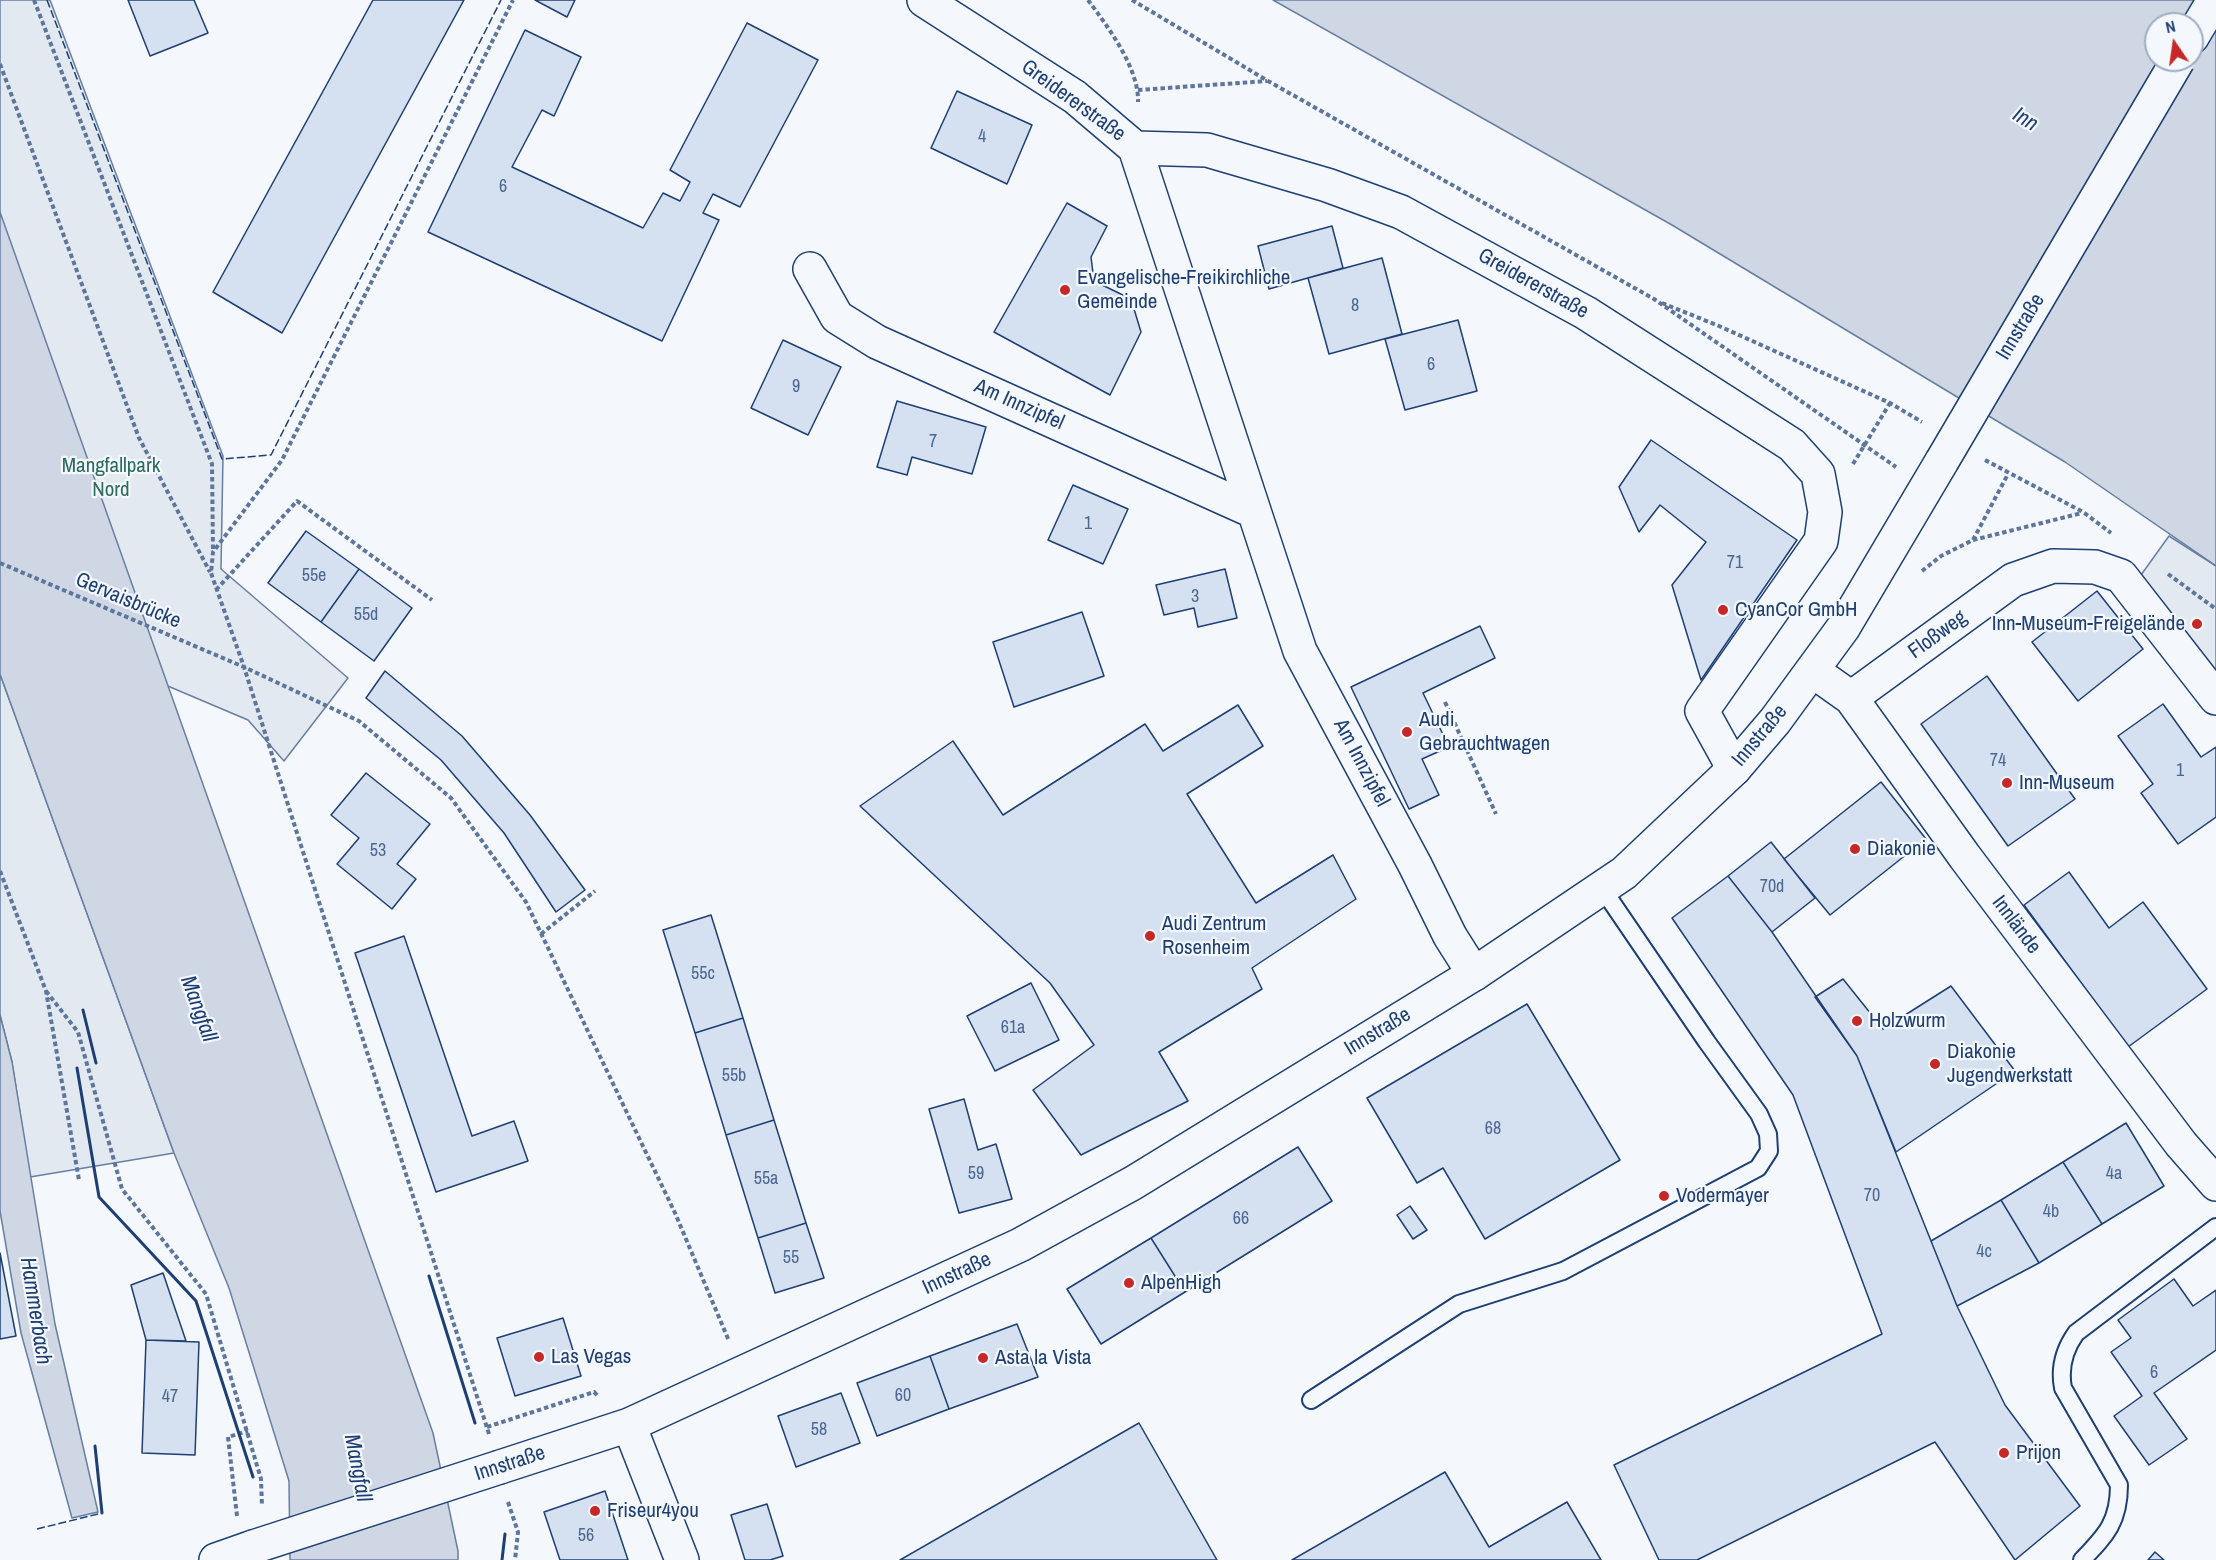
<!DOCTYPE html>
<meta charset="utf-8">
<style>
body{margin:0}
#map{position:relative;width:2216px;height:1560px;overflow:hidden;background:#f4f7fb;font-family:"Archivo Narrow",sans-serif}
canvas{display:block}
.north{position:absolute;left:2144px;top:12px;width:60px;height:60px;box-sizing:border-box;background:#f4f7fb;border:2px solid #9eadc5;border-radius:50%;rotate:347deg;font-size:16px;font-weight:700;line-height:24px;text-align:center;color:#1d3f73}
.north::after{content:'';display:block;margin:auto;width:21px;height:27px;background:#c62828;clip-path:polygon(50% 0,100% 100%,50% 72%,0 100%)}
</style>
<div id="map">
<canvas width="2216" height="1560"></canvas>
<div class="north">N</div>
</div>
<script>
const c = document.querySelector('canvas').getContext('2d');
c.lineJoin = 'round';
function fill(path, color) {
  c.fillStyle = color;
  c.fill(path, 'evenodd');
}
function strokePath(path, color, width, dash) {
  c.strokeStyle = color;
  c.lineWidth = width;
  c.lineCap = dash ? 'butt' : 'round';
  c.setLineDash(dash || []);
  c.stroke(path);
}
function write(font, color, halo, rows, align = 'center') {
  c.font = font + ' "Archivo Narrow",sans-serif';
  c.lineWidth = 4.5;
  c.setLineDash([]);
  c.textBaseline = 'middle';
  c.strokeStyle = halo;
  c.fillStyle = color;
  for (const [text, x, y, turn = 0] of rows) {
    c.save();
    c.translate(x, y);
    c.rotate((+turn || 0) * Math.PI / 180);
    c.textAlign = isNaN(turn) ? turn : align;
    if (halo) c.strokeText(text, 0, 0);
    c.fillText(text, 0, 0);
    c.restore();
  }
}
const green = new Path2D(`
 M0 0H50L223 456 221 569 348 678 284 761 248 720 0 615Z
 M2169 536 2216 566V673L2141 575Z
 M0 674 174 1153 30 1177 12 1062 0 1015Z`);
const water = new Path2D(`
 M1273 0H2216V566L2065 462 1672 225ZM2156 24H2192V60H2156Z
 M0 212 433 1433 458 1551V1560H290L289 1481 229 1288 174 1153 0 674Z
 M0 1015 12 1062 55 1324 98 1512 72 1518 21 1333 0 1211Z`);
const building = new Path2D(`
 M128 0H194L208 33 150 56Z
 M373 0H464L282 333 213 292Z
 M535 0H575L567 17Z
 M747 23 818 60 740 207 713 194 703 213 719 220 662 341 428 232 525 30 581 57 554 116 542 110 512 167 643 228 663 193 680 201 690 182 670 170Z
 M957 91 1032 125 1007 184 931 148Z
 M1067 203 1107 226 1091 257 1094 281 1131 299 1141 332 1110 395 994 332Z
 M1332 226 1343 268 1269 289 1258 246Z
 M1382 258 1402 334 1329 354 1308 278Z
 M1458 320 1477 391 1405 410 1385 339Z
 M783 340 841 367 808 435 751 408Z
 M897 401 986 427 972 474 912 457 907 475 877 467Z
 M1651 440 1797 540 1701 680 1672 585 1706 542 1660 505 1639 532 1619 487Z
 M1073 485 1128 509 1103 564 1048 540Z
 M306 531 359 569 321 622 268 583Z
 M359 569 412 608 374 661 321 622Z
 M1225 569 1237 618 1198 627 1194 608 1164 615 1156 585Z
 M2097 591 2143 649 2078 701 2032 642Z
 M1082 612 1104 676 1014 707 993 642Z
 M1480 626 1495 658 1423 693 1449 747 1422 759 1439 795 1409 809 1351 687Z
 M385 671 462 736 530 815 585 890 556 912 504 833 441 760 366 698Z
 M1987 676 2075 799 2008 846 1921 724Z
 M2163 704 2201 757 2216 747V817L2178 844 2141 793 2153 784 2118 736Z
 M1238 705 1263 746 1187 794 1256 903 1333 855 1356 899 1252 968 1262 989 1159 1052 1188 1101 1081 1155 1033 1090 1094 1045 1050 983 860 806 953 741 1003 815 1145 724 1163 751Z
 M366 773 430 824 397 864 416 879 392 909 337 864 359 838 331 815Z
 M1881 782 1926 839 1830 915 1784 859Z
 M1771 842 1815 898 1772 932 1728 876Z
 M2069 872 2109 928 2143 902 2207 989 2128 1047 2024 905Z
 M1728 876 1772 932 1857 1056 1957 1306 2005 1405 2080 1506 2015 1560 1935 1442 1697 1560H1659L1614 1465 1882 1334 1793 1095 1672 918Z
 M711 915 743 1018 695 1033 663 930Z
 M404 936 472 1136 514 1121 528 1161 436 1192 355 953Z
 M1843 979 1883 1029 1951 986 2015 1071 1896 1152 1857 1056 1815 997Z
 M1031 983 1059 1040 995 1071 967 1016Z
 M1527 1004 1620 1160 1485 1239 1443 1168 1417 1183 1367 1098Z
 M743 1018 774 1120 726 1135 695 1033Z
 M964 1099 978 1150 996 1144 1012 1199 959 1213 929 1109Z
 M774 1120 806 1223 758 1238 726 1135Z
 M2126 1123 2164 1186 2102 1224 2063 1162Z
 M1298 1147 1332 1201 1185 1292 1151 1238Z
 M2063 1162 2102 1224 2039 1263 2001 1200Z
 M2001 1200 2039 1263 1957 1306 1931 1241Z
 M1410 1206 1427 1230 1413 1239 1397 1215Z
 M806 1223 824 1278 775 1293 758 1238Z
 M1151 1238 1185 1292 1101 1344 1067 1289Z
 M0 1253 16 1336 0 1339Z
 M163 1273 186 1341 146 1340 131 1285Z
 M2174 1279 2193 1306 2216 1290V1350L2154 1393 2187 1439 2149 1465 2114 1416 2142 1396 2111 1352 2131 1338 2118 1320Z
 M563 1318 581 1376 515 1396 497 1338Z
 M1017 1324 1038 1377 949 1409 930 1356Z
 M146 1340 199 1342 195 1455 142 1453Z
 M930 1356 949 1409 877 1436 857 1383Z
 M841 1393 860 1443 796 1467 778 1416Z
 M1139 1423 1217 1560H900Z
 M1445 1472 1489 1547 1567 1502 1601 1560H1292Z
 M605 1491 628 1560H560L544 1512Z
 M767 1504 783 1556 770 1560H745L731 1515Z
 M2155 1552 2164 1560H2148Z`);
const path = new Path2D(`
 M34 0 212 464 213 551
 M1088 0C1108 27 1139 68 1138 102
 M1132 0 1268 81 1654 299 1896 467
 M0 64 139 438 210 572
 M1138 90 1267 81
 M1662 303 1719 326 1890 403 1922 422
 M1985 460 2083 512 2111 533
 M1853 464 1890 403
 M1973 540 2008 474
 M0 563 244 667 359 721 451 798 526 902 675 1213 729 1341
 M1922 571 1941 556 1973 540 2082 513
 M2168 574 2216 609
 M216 590 297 501 432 600
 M1445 702 1496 814
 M0 871 46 991 79 1180
 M541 934 595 891
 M46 991 78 1032 122 1189 206 1294 261 1479 262 1506
 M487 1427 594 1392 599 1397
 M489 1434 244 667 211 573 213 552 282 460 513 0
 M508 1502 518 1532 515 1560
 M237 1516 228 1437 248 1431`);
const lane = new Path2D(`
 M1311 1400 1459 1304 1563 1271 1758 1168 1769 1151 1768 1134 1759 1114 1707 1042 1602 888
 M2082 1560C2106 1535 2119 1522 2119 1485L2063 1388C2059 1367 2064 1350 2076 1333L2216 1227`);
const street = new Path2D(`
 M924 0 1075 97 1135 148 1207 150 1327 185 1401 212 1586 313 1792 445 1818 474 1825 512 1821 541 1702 711 1734 769
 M1135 148 1300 651 1415 865 1450 936 1474 974
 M810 269 837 317 877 342 1253 511
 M1813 671 1851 698 1965 857 2181 1144 2216 1184
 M1851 698 2013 580 2053 566 2095 567 2121 576 2216 698`);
const secondary = new Path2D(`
 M2192 37 2214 0
 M629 1425 682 1560
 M500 1467 629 1425 1020 1245 1133 1183 1474 974 1624 873 1734 769 1775 721 1843 628 1942 461
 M216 1560 253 1547`);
const secondaryBridge = new Path2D(`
 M1942 461 2178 60
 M253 1547 500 1467`);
const fence = new Path2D(`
 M47 0 222 459 271 455 501 0
 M37 1529 102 1513`);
const wall = new Path2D(`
 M83 1010 96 1063
 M77 1068 99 1197 196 1301 253 1477
 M429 1276 475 1423
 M95 1446 102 1513
 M502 1560 505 1534`);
const markers = [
 [1065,290,6,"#c62828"],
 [1723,610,6,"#c62828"],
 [2197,624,6,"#c62828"],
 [1407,732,6,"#c62828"],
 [2007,783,6,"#c62828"],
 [1855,849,6,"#c62828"],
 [1150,936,6,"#c62828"],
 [1857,1021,6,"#c62828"],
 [1935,1064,6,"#c62828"],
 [1664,1196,6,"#c62828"],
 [1129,1283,6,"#c62828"],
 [539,1357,6,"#c62828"],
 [983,1358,6,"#c62828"],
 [2004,1453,6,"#c62828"],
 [595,1511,6,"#c62828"]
];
const numberNames = [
 ["4",982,137],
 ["6",503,187],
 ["8",1355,306],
 ["6",1431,365],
 ["9",796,387],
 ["7",933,442],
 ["1",1088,524],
 ["71",1735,563],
 ["55e",314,576],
 ["3",1195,597],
 ["55d",366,615],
 ["74",1998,761],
 ["1",2180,771],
 ["53",378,851],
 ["70d",1772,887],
 ["55c",703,974],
 ["61a",1013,1028],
 ["55b",734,1076],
 ["68",1493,1129],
 ["59",976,1174],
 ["4a",2114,1174],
 ["55a",766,1179],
 ["70",1872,1196],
 ["4b",2051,1212],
 ["66",1241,1219],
 ["4c",1984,1252],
 ["55",791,1258],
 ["6",2154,1373],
 ["60",903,1396],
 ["47",170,1397],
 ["58",819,1430],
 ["56",586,1536]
];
const streetNames = [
 ["Greidererstraße",1073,101,36],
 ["Greidererstraße",1533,284,29],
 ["Innstraße",2021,327,-59],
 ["Am Innzipfel",1019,405,24],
 ["Gervaisbrücke",128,601,23],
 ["Floßweg",1938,635,-36],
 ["Innstraße",1760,736,-50],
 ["Am Innzipfel",1361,763,62],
 ["Innlände",2016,925,53],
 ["Innstraße",1378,1032,-31],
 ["Innstraße",957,1274,-25],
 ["Innstraße",510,1464,-18]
];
const poiNames = [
 ["Evangelische-Freikirchliche",1077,278],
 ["Gemeinde",1077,302],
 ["CyanCor GmbH",1735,610],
 ["Inn-Museum-Freigelände",2185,624,"right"],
 ["Audi",1419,720],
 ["Gebrauchtwagen",1419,744],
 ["Inn-Museum",2019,783],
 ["Diakonie",1867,849],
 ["Audi Zentrum",1162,924],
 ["Rosenheim",1162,948],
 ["Holzwurm",1869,1021],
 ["Diakonie",1947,1052],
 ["Jugendwerkstatt",1947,1076],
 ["Vodermayer",1676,1196],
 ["AlpenHigh",1141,1283],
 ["Las Vegas",551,1357],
 ["Asta la Vista",995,1358],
 ["Prijon",2016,1453],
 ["Friseur4you",607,1511]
];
const parkNames = [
 ["Mangfallpark",111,466],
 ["Nord",111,490]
];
const waterNames = [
 ["Inn",2025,120,32],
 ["Mangfall",198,1009,70],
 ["Hammerbach",35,1311,81],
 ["Mangfall",357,1468,79]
];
fill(green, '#e3e9f0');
strokePath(green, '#687fa3', 1.5);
fill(water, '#cfd7e4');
strokePath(water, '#687fa3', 1.5);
fill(building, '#d5e0f0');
strokePath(building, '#1d3f73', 1.5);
strokePath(lane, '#1d3f73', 20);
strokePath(street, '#1d3f73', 36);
strokePath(secondary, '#1d3f73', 36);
strokePath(path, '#5e769c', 4, [4.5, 3]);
strokePath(lane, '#f4f7fb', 16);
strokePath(street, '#f4f7fb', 33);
strokePath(secondary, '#f4f7fb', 33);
strokePath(secondaryBridge, '#1d3f73', 36, []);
strokePath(secondaryBridge, '#f4f7fb', 33);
strokePath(fence, '#1d3f73', 1.5, [8, 3]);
strokePath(wall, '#1d3f73', 3);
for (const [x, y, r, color] of markers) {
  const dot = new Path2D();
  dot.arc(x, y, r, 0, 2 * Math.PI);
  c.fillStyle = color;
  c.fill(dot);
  strokePath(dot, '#f4f7fb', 2);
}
write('18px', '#4b6792', null, numberNames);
write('21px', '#1d3f73', '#f4f7fb', streetNames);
write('21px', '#1d3f73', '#f4f7fb', poiNames, 'left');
write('21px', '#2c6c60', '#f4f7fb', parkNames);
write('italic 22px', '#1d3f73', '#f4f7fb', waterNames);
</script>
